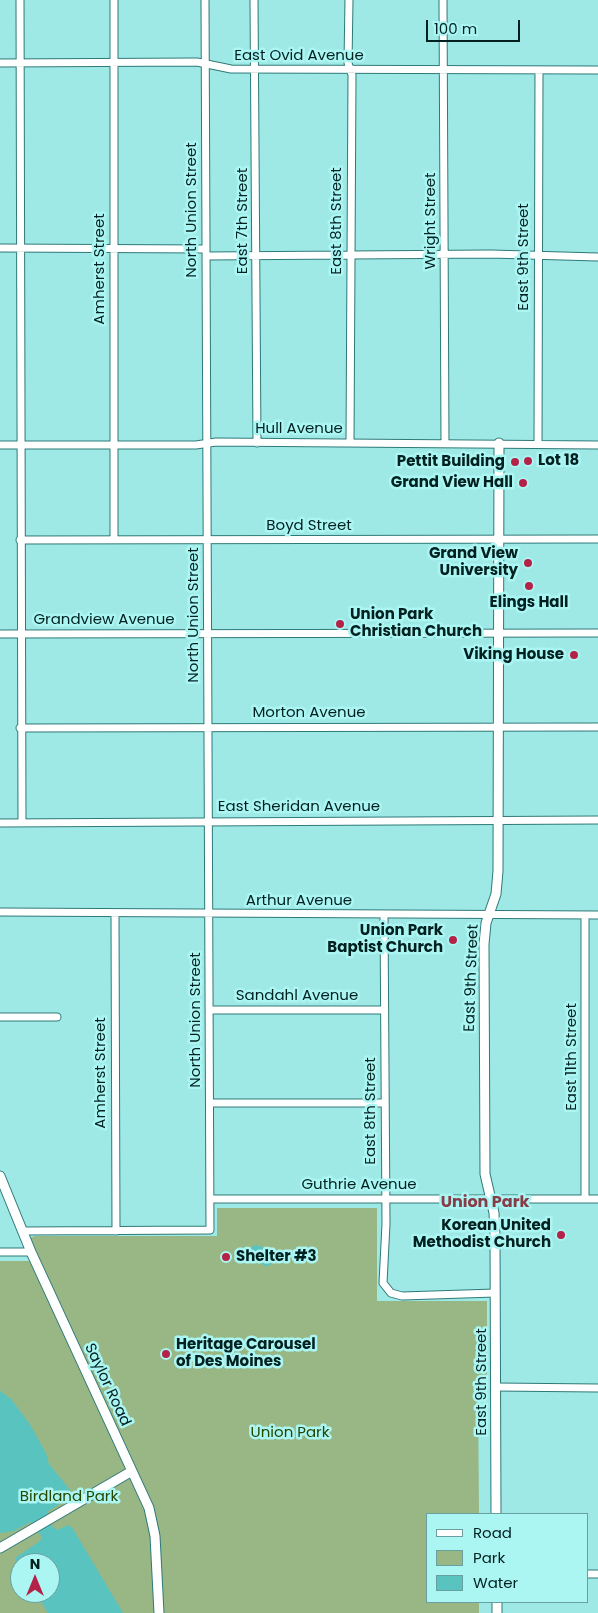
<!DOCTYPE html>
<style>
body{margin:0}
#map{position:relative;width:598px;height:1613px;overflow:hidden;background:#9ee8e5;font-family:Poppins,sans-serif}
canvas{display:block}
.legend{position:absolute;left:426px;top:1513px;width:162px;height:90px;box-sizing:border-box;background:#abf6f3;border:1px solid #67a09f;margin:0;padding:6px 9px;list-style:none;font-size:15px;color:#012020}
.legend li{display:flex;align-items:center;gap:10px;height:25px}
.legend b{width:25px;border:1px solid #67a09f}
.north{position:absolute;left:10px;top:1553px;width:50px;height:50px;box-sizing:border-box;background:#abf6f3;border:1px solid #67a09f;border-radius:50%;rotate:0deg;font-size:14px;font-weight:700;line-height:20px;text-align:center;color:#012020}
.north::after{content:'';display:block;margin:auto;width:18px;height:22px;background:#b42248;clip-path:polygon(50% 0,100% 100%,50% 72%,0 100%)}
.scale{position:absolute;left:426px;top:20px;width:94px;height:22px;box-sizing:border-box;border:2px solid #012020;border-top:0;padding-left:6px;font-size:15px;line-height:18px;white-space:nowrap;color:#012020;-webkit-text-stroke:4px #abf6f3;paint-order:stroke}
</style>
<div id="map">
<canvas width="598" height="1613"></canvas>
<ul class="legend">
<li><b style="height:6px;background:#fff"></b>Road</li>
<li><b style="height:14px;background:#99b685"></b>Park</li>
<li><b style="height:14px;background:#59c3c0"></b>Water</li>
</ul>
<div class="north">N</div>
<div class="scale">100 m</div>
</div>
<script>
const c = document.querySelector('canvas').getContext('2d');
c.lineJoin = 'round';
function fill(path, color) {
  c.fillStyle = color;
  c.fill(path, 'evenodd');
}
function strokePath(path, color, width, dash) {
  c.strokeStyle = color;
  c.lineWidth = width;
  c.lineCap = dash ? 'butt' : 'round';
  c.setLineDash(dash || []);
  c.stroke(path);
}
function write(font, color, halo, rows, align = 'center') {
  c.font = font + ' Poppins,sans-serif';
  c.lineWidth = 5;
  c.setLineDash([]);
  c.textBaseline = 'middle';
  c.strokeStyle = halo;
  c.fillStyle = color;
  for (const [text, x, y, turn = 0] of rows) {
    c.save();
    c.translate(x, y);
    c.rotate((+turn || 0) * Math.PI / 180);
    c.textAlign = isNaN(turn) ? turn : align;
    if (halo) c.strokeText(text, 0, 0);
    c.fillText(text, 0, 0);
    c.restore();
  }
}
const green = new Path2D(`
 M217 1208H377V1301H487V1388L478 1389 479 1514H427V1602H479V1613H0V1261H29L34 1259 30 1238 35 1236H217ZM20 1563H50V1593H20Z`);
const water = new Path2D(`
 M254 1245 261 1246 272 1258 270 1266H264L259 1260 251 1256V1249Z
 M0 1391 11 1399 29 1423 46 1453 49 1464 70 1490 58 1505 47 1512 52 1526 57 1530 69 1525 73 1529 123 1613H48L36 1593H50V1563H20V1567L15 1558 40 1541 42 1537 30 1522 14 1531 0 1533Z`);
const minor = new Path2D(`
 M20 0 22 823
 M254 0 257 443
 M349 0 348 63 352 75 350 443
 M443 0 445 443
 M0 63 197 62 231 69 598 70
 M0 248 206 249
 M206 256 491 254 598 257
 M538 444 539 70
 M0 445H196L216 442 598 445
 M114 539V0
 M20 540 598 539
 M0 634 598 633
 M20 728 598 727
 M0 823 598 820
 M0 912 598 915
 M115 914 116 1231
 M384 915 386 1224 383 1283 391 1293 402 1296 495 1293
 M585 915V1199
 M209 1010H384
 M0 1017H57
 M210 1103H385
 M210 1199H598
 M22 1231 210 1230 205 0
 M0 1252H31
 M495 1387 598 1388
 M587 1574H598`);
const tertiary = new Path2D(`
 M0 1176 31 1252 149 1508 155 1536 159 1613
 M496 1514 495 1236 494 1213 485 1174 484 944 486 923 496 894 498 871 499 443
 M0 1548 132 1471
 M497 1602V1613`);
const markers = [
 [528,461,5,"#b42248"],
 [515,462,5,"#b42248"],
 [523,483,5,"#b42248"],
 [528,563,5,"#b42248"],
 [529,586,5,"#b42248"],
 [340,624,5,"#b42248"],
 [574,655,5,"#b42248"],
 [453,940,5,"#b42248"],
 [561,1235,5,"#b42248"],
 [226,1257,5,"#b42248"],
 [166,1354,5,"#b42248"]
];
const streetNames = [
 ["East Ovid Avenue",299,56],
 ["North Union Street",192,210,-90],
 ["East 7th Street",243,221,-90],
 ["East 8th Street",337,221,-90],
 ["Wright Street",431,221,-90],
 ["East 9th Street",524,257,-90],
 ["Amherst Street",100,269,-90],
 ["Hull Avenue",299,429],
 ["Boyd Street",309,526],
 ["North Union Street",194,615,-90],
 ["Grandview Avenue",104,620],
 ["Morton Avenue",309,713],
 ["East Sheridan Avenue",299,807],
 ["Arthur Avenue",299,901],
 ["East 9th Street",472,978,-88],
 ["Sandahl Avenue",297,996],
 ["North Union Street",196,1020,-90],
 ["East 11th Street",572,1057,-90],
 ["Amherst Street",101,1073,-90],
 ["East 8th Street",371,1111,-90],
 ["Guthrie Avenue",359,1185],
 ["East 9th Street",482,1382,-90],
 ["Saylor Road",107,1385,65]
];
const poiNames = [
 ["Lot 18",538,461,"left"],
 ["Pettit Building",505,462],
 ["Grand View Hall",513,483],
 ["Grand View",518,554],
 ["University",518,571],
 ["Elings Hall",529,603,"center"],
 ["Union Park",350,615,"left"],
 ["Christian Church",350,632,"left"],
 ["Viking House",564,655],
 ["Union Park",443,931],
 ["Baptist Church",443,948],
 ["Korean United",551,1226],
 ["Methodist Church",551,1243],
 ["Shelter #3",236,1257,"left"],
 ["Heritage Carousel",176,1345,"left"],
 ["of Des Moines",176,1362,"left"]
];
const parkNames = [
 ["Union Park",290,1433],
 ["Birdland Park",69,1497]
];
const neighbourhoodNames = [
 ["Union Park",485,1203]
];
fill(green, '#99b685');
fill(water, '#59c3c0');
strokePath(minor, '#2e7a78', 9);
strokePath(tertiary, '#2e7a78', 11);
strokePath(minor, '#fff', 7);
strokePath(tertiary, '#fff', 9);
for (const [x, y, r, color] of markers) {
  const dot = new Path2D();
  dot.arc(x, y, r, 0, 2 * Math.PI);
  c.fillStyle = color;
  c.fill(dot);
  strokePath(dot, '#abf6f3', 2);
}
write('15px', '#012020', '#abf6f3', streetNames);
write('bold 15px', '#012020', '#abf6f3', poiNames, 'right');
write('15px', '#254600', '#abf6f3', parkNames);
write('bold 16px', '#863d48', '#abf6f3', neighbourhoodNames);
</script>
